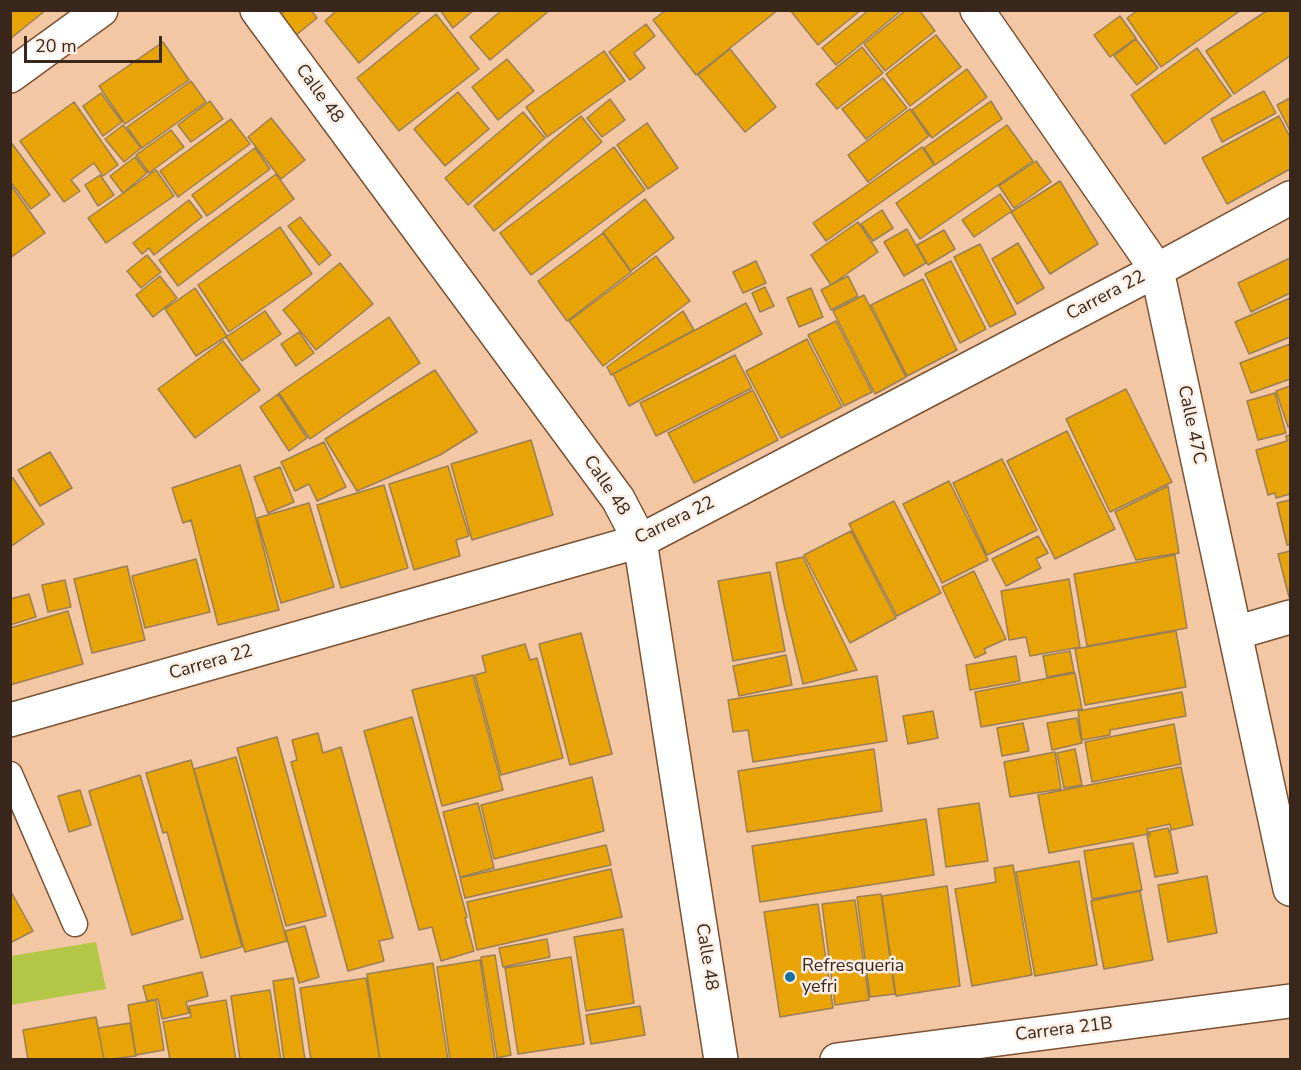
<!DOCTYPE html>
<style>
body{margin:0}
#map{position:relative;width:1301px;height:1070px;overflow:hidden;background:#f3c6a4;font-family:"Nunito Sans",sans-serif}
canvas{display:block}
.frame{position:absolute;inset:0;border:12px solid #38271a;pointer-events:none}
.scale{position:absolute;left:24px;top:36px;width:138px;height:27px;box-sizing:border-box;border:3px solid #38271a;border-top:0;padding-left:8px;font-size:18px;line-height:21px;white-space:nowrap;color:#38271a;-webkit-text-stroke:4px #fceee4;paint-order:stroke}
</style>
<div id="map">
<canvas width="1301" height="1070"></canvas>
<div class="frame"></div>
<div class="scale">20 m</div>
</div>
<script>
const c = document.querySelector('canvas').getContext('2d');
c.lineJoin = 'round';
function fill(path, color) {
  c.fillStyle = color;
  c.fill(path, 'evenodd');
}
function strokePath(path, color, width, dash) {
  c.strokeStyle = color;
  c.lineWidth = width;
  c.lineCap = dash ? 'butt' : 'round';
  c.setLineDash(dash || []);
  c.stroke(path);
}
function write(font, color, halo, rows, align = 'center') {
  c.font = font + ' "Nunito Sans",sans-serif';
  c.lineWidth = 5;
  c.setLineDash([]);
  c.textBaseline = 'middle';
  c.strokeStyle = halo;
  c.fillStyle = color;
  for (const [text, x, y, turn = 0] of rows) {
    c.save();
    c.translate(x, y);
    c.rotate((+turn || 0) * Math.PI / 180);
    c.textAlign = isNaN(turn) ? turn : align;
    if (halo) c.strokeText(text, 0, 0);
    c.fillText(text, 0, 0);
    c.restore();
  }
}
const green = new Path2D(`
 M96 942 106 989 11 1005V956Z`);
const building = new Path2D(`
 M10 10 12 11 46 10 10 39Z
 M286 10H311L317 18 295 36 278 17Z
 M337 10H422L359 63 325 21Z
 M440 10H474L453 28Z
 M502 10H550L490 60 470 37Z
 M666 10H778L696 75 653 20Z
 M790 10H861L818 45Z
 M869 10H902L836 65 822 48Z
 M906 10H919L935 31 885 71 864 44Z
 M1138 10H1241L1161 67 1127 18Z
 M1268 10H1290V56L1234 94 1206 51Z
 M436 14 479 69 399 131 357 78Z
 M1120 16 1136 38 1110 57 1094 35Z
 M646 24 655 36 634 53 645 68 630 80 609 52Z
 M936 35 961 67 910 106 886 74Z
 M1136 39 1158 68 1137 85 1114 56Z
 M163 42 189 80 125 124 99 86Z
 M862 47 883 73 837 109 816 84Z
 M1197 48 1231 96 1165 144 1131 95Z
 M730 49 776 107 745 132 698 75Z
 M604 51 625 81 547 137 526 107Z
 M507 59 534 91 498 120 472 87Z
 M967 69 987 97 932 138 912 110Z
 M883 78 907 108 866 139 842 109Z
 M191 81 206 102 142 148 127 127Z
 M1264 91 1276 113 1222 142 1211 119Z
 M458 92 489 129 445 166 414 129Z
 M101 93 122 122 103 136 83 106Z
 M1290 98V131L1277 105Z
 M610 99 625 120 602 137 587 118Z
 M210 101 223 119 191 142 178 125Z
 M991 101 1002 119 935 165 924 148Z
 M74 102 118 165 103 176 94 163 71 180 80 191 64 202 20 141Z
 M910 109 929 136 868 182 848 155Z
 M523 112 545 138 468 205 445 178Z
 M581 116 602 142 494 231 474 206Z
 M1279 116 1290 137V169L1227 204 1202 158Z
 M271 118 305 160 281 179 248 137Z
 M231 119 250 144 178 197 160 171Z
 M647 123 678 168 648 189 617 145Z
 M123 125 141 148 124 162 105 139Z
 M1007 125 1033 161 920 239 896 203Z
 M171 130 184 147 149 173 136 155Z
 M10 141 50 195 31 209 10 181Z
 M614 147 645 190 531 275 500 233Z
 M922 147 934 165 826 241 813 223Z
 M255 148 270 169 207 216 192 195Z
 M135 157 147 173 123 193 110 176Z
 M1036 161 1051 182 1014 208 999 186Z
 M156 170 174 196 106 243 88 218Z
 M276 174 294 199 178 286 159 260Z
 M100 175 114 195 98 206 85 185Z
 M1060 181 1098 244 1050 274 1011 212Z
 M10 184 45 233 10 258Z
 M1000 194 1012 211 974 237 962 220Z
 M645 199 674 238 631 271 603 232Z
 M189 200 202 217 154 255 149 248 142 254 133 243Z
 M882 210 893 228 873 241 861 224Z
 M300 217 331 255 319 265 288 226Z
 M858 222 878 252 831 285 811 255Z
 M280 227 312 274 229 332 198 285Z
 M907 229 926 263 904 276 884 242Z
 M944 230 955 249 928 265 917 245Z
 M603 233 631 272 567 321 538 281Z
 M1018 243 1044 288 1017 304 992 259Z
 M980 244 1016 314 990 327 954 257Z
 M147 255 161 272 141 288 127 271Z
 M656 256 690 301 603 366 569 321Z
 M1290 258V293L1251 312 1238 283Z
 M756 261 766 283 743 293 733 272Z
 M951 261 986 329 960 343 925 274Z
 M340 263 373 304 316 350 283 310Z
 M160 276 177 298 153 317 136 295Z
 M848 276 858 296 831 310 821 290Z
 M923 279 957 350 907 376 871 305Z
 M765 287 774 306 760 312 752 293Z
 M195 288 227 336 196 356 165 309Z
 M811 288 823 317 799 327 787 298Z
 M864 295 906 377 875 394 833 311Z
 M1290 298V337L1249 354 1235 322Z
 M746 303 762 334 629 406 613 374Z
 M265 311 281 334 242 361 226 337Z
 M683 311 694 330 611 375 607 367Z
 M389 317 420 363 310 439 279 393Z
 M836 321 872 392 844 406 808 335Z
 M299 332 314 353 296 366 281 344Z
 M807 339 842 407 781 438 746 371Z
 M223 341 260 390 195 438 158 389Z
 M1290 344V379L1251 393 1240 363Z
 M735 355 752 388 656 436 640 403Z
 M435 370 477 432 440 455 357 491 325 439Z
 M1290 386V426L1288 427 1276 391Z
 M1126 389 1172 482 1110 512 1066 419Z
 M753 390 778 440 694 483 668 433Z
 M1275 393 1286 433 1258 440 1247 401Z
 M278 394 307 438 289 451 260 407Z
 M1067 431 1115 529 1055 559 1007 461Z
 M1290 435V494L1276 498 1275 493 1268 495 1256 450 1287 441 1286 436Z
 M531 440 553 515 472 540 451 464Z
 M324 442 346 487 317 501 309 484 295 491 281 462Z
 M50 452 72 488 40 506 18 470Z
 M1002 459 1037 530 987 555 953 483Z
 M240 465 251 499 279 610 218 625 191 520 183 523 172 488Z
 M448 466 469 536 456 540 460 556 414 570 389 484Z
 M280 467 294 502 268 513 254 477Z
 M13 478 44 524 10 547V479Z
 M949 481 988 560 942 583 903 504Z
 M384 485 408 568 341 588 317 505Z
 M1168 486 1179 553 1136 560 1115 512Z
 M1290 500V544L1287 545 1277 503Z
 M894 501 941 593 897 616 849 524Z
 M309 503 334 587 281 603 257 518Z
 M851 531 896 618 850 643 804 555Z
 M1038 536 1048 553 1036 559 1041 568 1006 586 992 559Z
 M1290 551V597H1289L1278 554Z
 M1175 555 1187 628 1087 646 1074 574Z
 M803 557 857 670 803 684 784 605 776 563Z
 M196 559 210 612 145 628 132 576Z
 M127 566 145 640 92 653 74 579Z
 M974 571 1006 639 984 649 986 653 975 658 942 587Z
 M770 572 785 651 733 661 718 581Z
 M1069 579 1080 647 1030 656 1026 637 1009 640 1001 591Z
 M65 580 71 607 48 612 42 585Z
 M29 594 36 617 10 625V599Z
 M68 611 83 664 10 685V628Z
 M1176 631 1186 687 1085 705 1075 649Z
 M581 633 612 754 570 765 539 644Z
 M525 644 530 660 537 658 563 758 501 775 475 675 486 672 482 656Z
 M1070 651 1074 672 1047 677 1043 656Z
 M786 655 792 685 739 696 733 666Z
 M1016 656 1020 681 970 690 966 665Z
 M1075 673 1082 709 981 727 975 692Z
 M473 675 503 790 442 806 412 690Z
 M877 676 887 741 753 762 748 730 733 732 728 700Z
 M1182 692 1186 716 1110 730V735L1082 740 1078 711Z
 M933 711 938 738 908 744 903 716Z
 M412 717 467 917 465 918 474 951 441 961 432 927 419 930 364 731Z
 M1077 718 1082 743 1052 750 1047 723Z
 M1023 723 1029 751 1002 756 997 728Z
 M1174 724 1181 764 1092 782 1085 742Z
 M318 733 323 753 341 747 393 938 379 941 384 961 348 971 291 762 297 760 292 740Z
 M277 737 326 916 286 926 237 748Z
 M874 749 882 811 747 832 738 771Z
 M1075 749 1082 785 1064 788 1057 753Z
 M1055 752 1061 789 1010 797 1004 762Z
 M236 757 287 941 245 952 194 769Z
 M191 760 242 947 201 958 167 832 163 833 146 773Z
 M1181 767 1193 825 1171 830 1170 824 1147 829 1148 834 1049 853 1038 795Z
 M140 775 183 919 132 935 89 791Z
 M592 777 604 831 494 859 481 805Z
 M80 790 91 825 69 832 58 796Z
 M478 803 494 868 460 877 443 812Z
 M979 803 988 861 946 867 938 809Z
 M926 819 934 875 760 902 752 846Z
 M1168 828 1169 832 1170 831 1178 873 1155 877 1147 836H1150L1149 832Z
 M1133 843 1142 890 1092 899 1084 851Z
 M606 845 611 865 465 898 460 878Z
 M1079 861 1097 965 1035 976 1016 872Z
 M1013 865 1032 975 972 986 955 889 996 882 994 868Z
 M611 869 622 917 477 950 467 902Z
 M1207 876 1217 933 1168 942 1158 885Z
 M947 886 960 986 896 996 882 896Z
 M10 890 33 931 10 943Z
 M1140 891 1153 960 1104 969 1091 901Z
 M881 894 895 994 870 997 857 897Z
 M855 900 869 1000 835 1005 822 904Z
 M818 904 833 1008 780 1017 764 912Z
 M305 926 319 977 299 983 285 931Z
 M623 929 634 1003 586 1011 574 937Z
 M547 939 550 957 503 967 499 948Z
 M495 955 511 1055 497 1058 481 957Z
 M571 957 584 1044 518 1054 505 968Z
 M480 960 495 1060H450L437 967Z
 M433 963 448 1060H380L367 974Z
 M202 972 208 996 186 1002 189 1013 162 1019 158 999 147 1001 143 986Z
 M293 978 305 1060H284L273 981Z
 M366 978 380 1060H311L300 988Z
 M270 990 281 1060H240L231 996Z
 M156 1000 164 1050 136 1055 128 1005Z
 M226 1000 236 1060H170L163 1022 191 1017 189 1006Z
 M640 1006 645 1035 591 1044 586 1015Z
 M96 1017 104 1060H28L23 1030Z
 M130 1023 136 1056 104 1060 98 1028Z`);
const service = new Path2D(`
 M10 774 75 924`);
const minor = new Path2D(`
 M257 10 618 499 640 541 721 1060
 M977 10 1157 270 1290 889
 M1235 633 1290 617
 M10 720 640 541 1157 270 1290 198
 M837 1060 1290 1001`);
const tertiary = new Path2D(`
 M10 76 101 10`);
const markers = [
 [790,977,6,"#1871a0"]
];
const streetNames = [
 ["Calle 48",319,94,54],
 ["Carrera 22",1106,296,-28],
 ["Calle 47C",1191,425,78],
 ["Calle 48",606,486,56],
 ["Carrera 22",675,521,-26],
 ["Carrera 22",211,663,-16],
 ["Calle 48",706,957,81],
 ["Carrera 21B",1064,1030,-7]
];
const poiNames = [
 ["Refresqueria",802,967],
 ["yefri",802,988]
];
fill(green, '#b1c745');
fill(building, '#e8a407');
strokePath(building, '#9b7f54', 1.5);
strokePath(service, '#7a5334', 27);
strokePath(minor, '#7a5334', 36);
strokePath(tertiary, '#7a5334', 36);
strokePath(service, '#fff', 24);
strokePath(minor, '#fff', 33);
strokePath(tertiary, '#fff', 33);
for (const [x, y, r, color] of markers) {
  const dot = new Path2D();
  dot.arc(x, y, r, 0, 2 * Math.PI);
  c.fillStyle = color;
  c.fill(dot);
  strokePath(dot, '#fceee4', 2);
}
write('18px', '#38271a', '#fceee4', streetNames);
write('18px', '#38271a', '#fceee4', poiNames, 'left');
</script>
